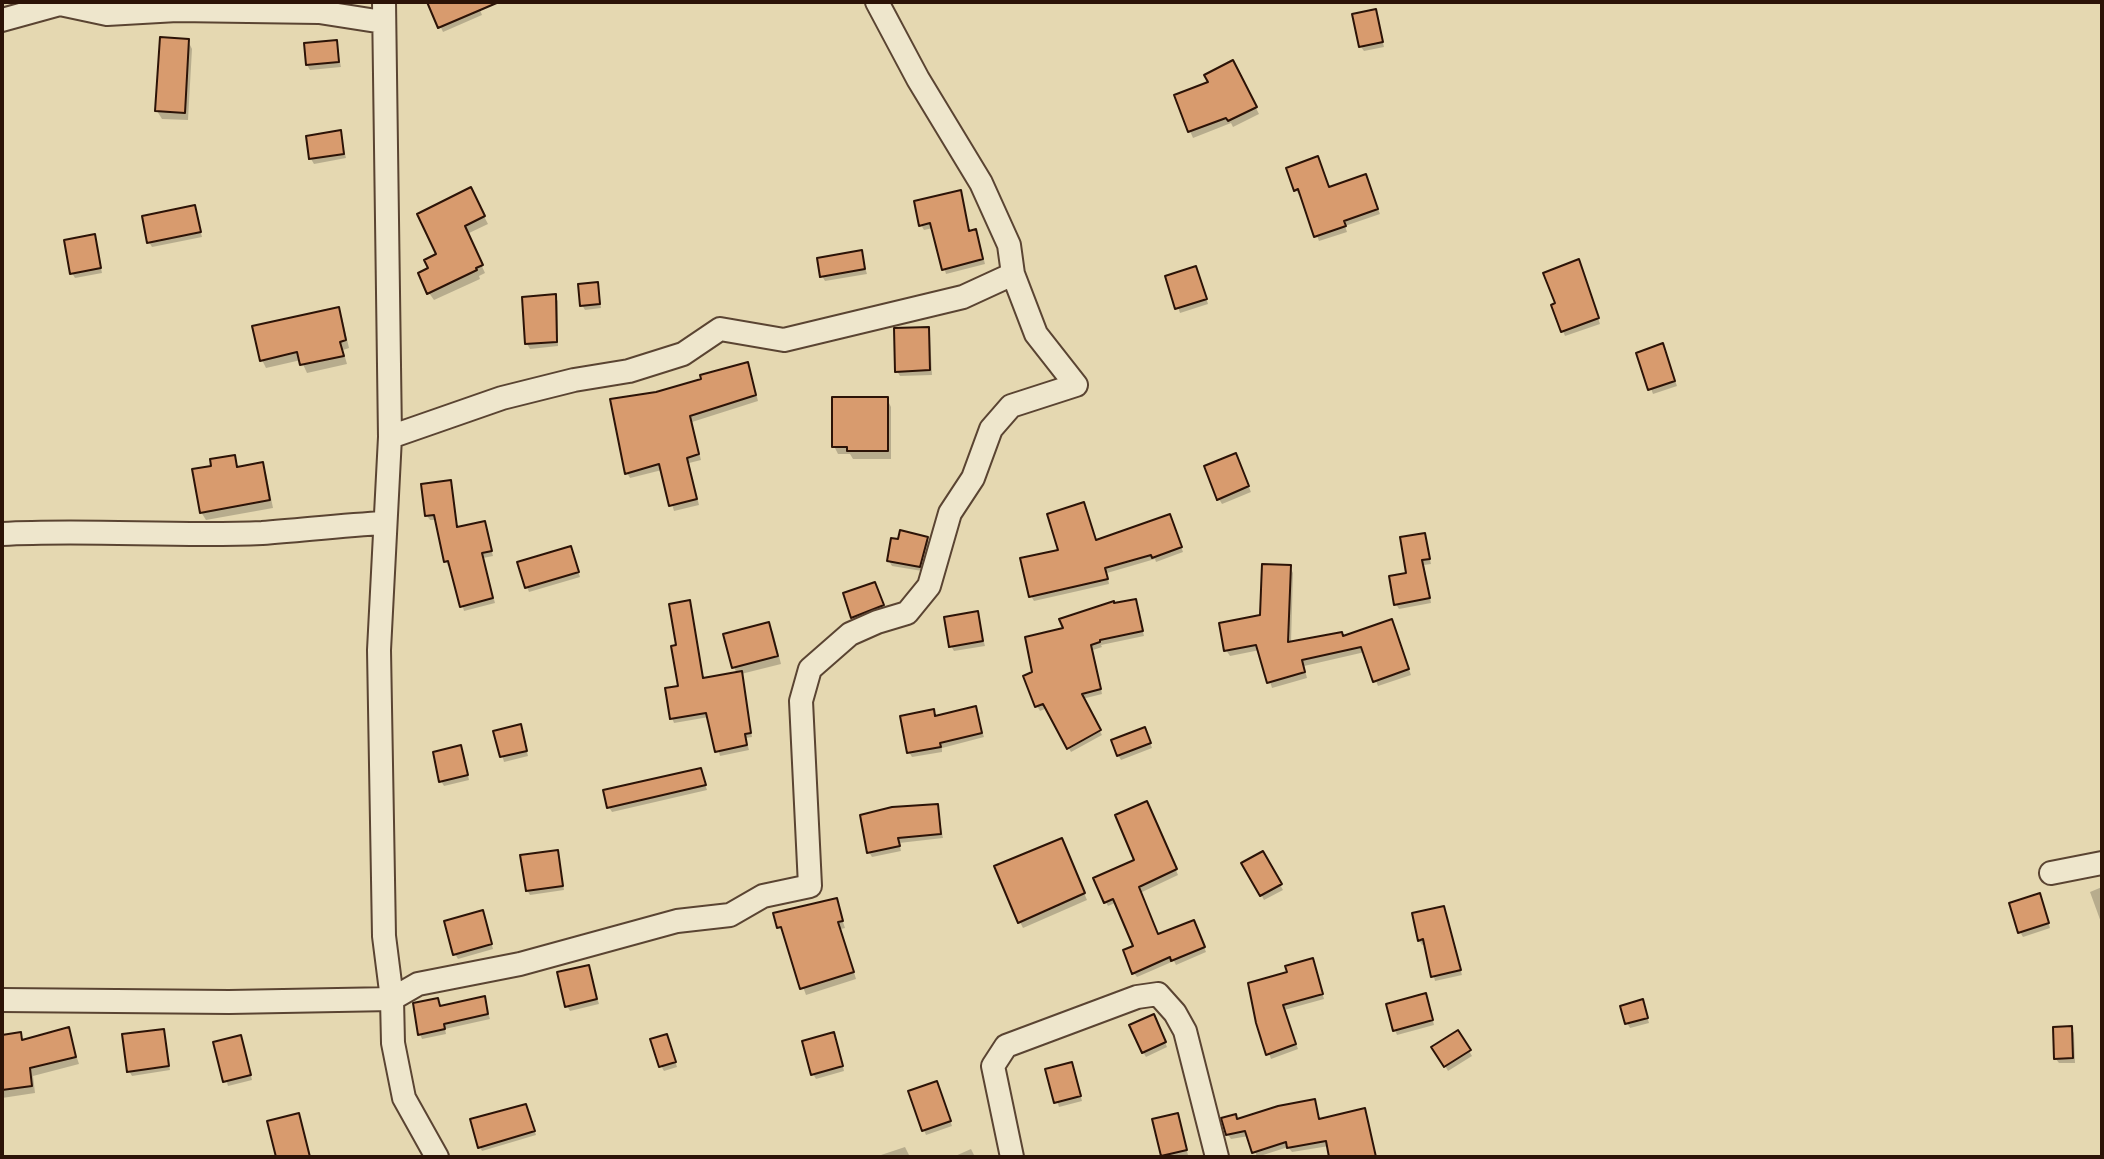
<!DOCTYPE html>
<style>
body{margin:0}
#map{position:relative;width:2104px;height:1159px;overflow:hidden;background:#e5d8b1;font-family:"Libre Caslon Text",serif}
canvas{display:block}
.frame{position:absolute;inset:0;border:4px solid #2c1307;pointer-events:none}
</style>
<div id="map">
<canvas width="2104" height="1159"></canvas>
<div class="frame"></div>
</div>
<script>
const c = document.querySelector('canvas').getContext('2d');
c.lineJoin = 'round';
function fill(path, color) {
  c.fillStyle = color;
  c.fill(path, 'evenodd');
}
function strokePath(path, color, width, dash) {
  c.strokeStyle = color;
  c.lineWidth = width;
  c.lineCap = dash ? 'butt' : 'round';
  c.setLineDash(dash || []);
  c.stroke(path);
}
const shadow = new Path2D(`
 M429 2H477L482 15 443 32Z
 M1375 11 1384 47 1364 51 1361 47Z
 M188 41 192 49 188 120 162 119 157 111Z
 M336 42 341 67 310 70 307 65Z
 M1233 63 1259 114 1233 127 1231 123 1193 138 1190 131 1211 83Z
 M340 132 346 158 314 164 311 159Z
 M1289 169 1329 189 1368 182 1380 214 1345 226 1347 232 1319 241 1301 194 1299 195 1296 190Z
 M960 193 969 233 975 231 978 236 985 264 946 274 933 228 924 230 921 225Z
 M474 197 488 224 467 234 485 273 479 276 480 279 434 300 429 293 431 269Z
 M194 207 202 237 152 247 149 242Z
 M94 236 102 273 75 278 72 273Z
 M861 253 867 274 825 281 822 276Z
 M1581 266 1600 324 1565 336 1553 306Z
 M1198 273 1208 304 1180 313 1168 277Z
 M597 284 601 308 585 310 582 305Z
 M555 296 558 301V346L530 349 527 344Z
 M338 309 342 317 349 348 343 350 347 364 307 373 301 360 266 368 262 360Z
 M927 329 930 334 932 375 900 376 897 371Z
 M1665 350 1677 386 1653 394 1638 354Z
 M750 369 758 401 692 422 701 460 689 463 699 505 674 511 662 470 630 478 627 473 656 393Z
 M887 399 891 407V459H853L850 454H838L834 446Z
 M234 457 239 469 262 465 266 473 273 508 206 520 201 512 214 468Z
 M1238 461 1251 492 1222 504 1219 499Z
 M450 482 458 529 484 523 493 556 483 558 495 603 464 611 451 565 448 566 446 561 437 520H430L427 516Z
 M1172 522 1183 552 1156 562 1155 559 1107 573 1109 584 1034 601 1031 596 1097 542Z
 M1424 535 1431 564 1424 565 1431 603 1399 609 1396 604Z
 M927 539 930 544 922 571 892 566 889 561Z
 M570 548 580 577 529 592 527 587Z
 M1290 567 1293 573 1291 643 1344 638 1395 628 1411 675 1378 686 1365 652 1304 666 1307 678 1272 688 1260 650 1230 656 1226 650 1262 617Z
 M877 589 885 611 856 622 845 595Z
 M1135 601 1144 636 1101 645 1102 647 1093 650 1102 694 1082 699 1102 735 1071 752 1047 708 1040 711 1037 706 1034 673 1065 630Z
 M688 603 704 680 737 674 734 667 768 624 773 632 781 664 741 674 752 737 746 738 749 750 720 756 709 717 674 723 672 718 680 687 678 647Z
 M977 613 985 646 954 651 951 646Z
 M975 708 984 737 942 748V752L912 757 909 752 933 712 937 718Z
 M522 731 528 756 504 762 496 732Z
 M1147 734 1152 748 1121 760 1118 755Z
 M463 752 469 780 444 786 441 781Z
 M700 770 707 790 612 812 609 807Z
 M937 806 943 838 899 843 901 851 872 857 869 852Z
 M1149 808 1178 875 1140 893 1158 936 1196 927 1206 952 1176 965 1174 961 1137 977 1134 973 1136 947 1115 903 1108 906 1106 902 1136 861Z
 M1064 847 1087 900 1023 928 1020 922Z
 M557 852 564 890 530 895 527 890Z
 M1263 854 1283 890 1264 900 1244 864Z
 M2102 887V925L2090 892Z
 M2042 900 2050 928 2023 937 2020 932Z
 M836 901 845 928 841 929 856 979 806 995 776 914Z
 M1443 908 1462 975 1435 981 1426 944 1422 945 1419 940Z
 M484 917 493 949 458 959 455 954Z
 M1314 965 1324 999 1284 1010 1298 1049 1271 1059 1258 1023Z
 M588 967 599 1004 570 1011 567 1006Z
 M484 999 490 1019 445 1029 446 1034 422 1039 420 1034 437 1000 440 1008Z
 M1428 1000 1434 1025 1397 1035 1395 1030Z
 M1644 1006 1649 1023 1630 1028 1627 1023Z
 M1156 1021 1167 1047 1146 1057 1143 1052Z
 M2071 1028 2074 1033 2075 1063H2059L2056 1059Z
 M68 1030 79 1064 33 1076 35 1093 2 1098V1033L7 1036 20 1034 24 1041Z
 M163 1031 170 1070 132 1076 129 1071Z
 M1458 1032 1472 1056 1448 1071 1434 1047Z
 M836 1040 844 1071 816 1079 813 1074Z
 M669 1041 677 1067 664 1071 661 1066Z
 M243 1042 252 1080 228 1086 216 1044Z
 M1073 1069 1082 1101 1059 1107 1047 1070Z
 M939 1088 952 1126 926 1135 924 1130Z
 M1314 1101 1320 1121 1364 1110 1376 1157H1349L1329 1146 1292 1152 1288 1147 1257 1157 1249 1136 1231 1139 1228 1135 1224 1119 1237 1121Z
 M528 1111 536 1135 482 1151 480 1147Z
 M298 1115 311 1157H278Z
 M1154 1120H1179L1188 1155 1163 1157Z
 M905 1147 910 1157H875Z
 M971 1149 975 1157H953Z`);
const building = new Path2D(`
 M427 2H499L438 28Z
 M1376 9 1383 42 1359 47 1352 14Z
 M160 37 189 39 185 113 155 111Z
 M337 40 339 62 306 65 304 43Z
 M1233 60 1257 107 1228 121 1226 118 1188 132 1174 95 1208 82 1204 75Z
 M341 130 344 154 309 159 306 136Z
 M1318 156 1329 187 1366 174 1378 209 1344 221 1346 226 1314 237 1298 189 1294 191 1286 168Z
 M471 187 485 216 465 226 483 265 476 268 477 270 427 294 418 273 428 268 424 260 436 254 417 214Z
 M961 190 969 231 976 229 983 259 942 270 930 223 919 226 914 201Z
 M195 205 201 232 147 243 142 216Z
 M95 234 101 268 70 274 64 240Z
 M862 250 865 269 820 277 817 258Z
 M1579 259 1599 318 1561 332 1551 305 1555 303 1543 273Z
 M1196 266 1207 299 1175 309 1165 276Z
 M598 282 600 304 580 306 578 284Z
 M556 294 557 342 525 344 522 297Z
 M339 307 346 340 340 342 344 356 300 365 297 352 260 361 252 326Z
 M929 327 930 370 895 372 894 328Z
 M1663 343 1675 381 1648 390 1636 353Z
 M748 362 756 395 690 416 699 454 687 458 697 499 669 506 659 464 625 474 610 399 656 392 701 379 700 375Z
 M832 397H888V451H847V447H832Z
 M1236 453 1249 486 1217 500 1204 466Z
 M235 455 237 467 263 462 270 500 200 513 192 469 211 466 210 459Z
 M451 480 457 527 485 521 492 551 482 553 493 598 460 607 448 561 444 562 434 515 425 516 421 484Z
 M1084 502 1096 540 1170 514 1182 547 1152 558 1151 555 1105 568 1108 579 1029 597 1020 558 1058 550 1047 514Z
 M900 530 928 537 920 567 887 561 891 538 898 539Z
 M1425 533 1430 559 1422 560 1430 598 1394 605 1389 576 1406 573 1400 537Z
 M571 546 579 572 525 588 517 562Z
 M1262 564 1291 565 1288 642 1342 632 1343 636 1392 619 1409 669 1373 682 1361 647 1302 660 1305 672 1267 683 1256 645 1224 651 1219 623 1260 615Z
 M875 582 884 605 851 618 843 593Z
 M1136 599 1143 631 1100 640V642L1091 645 1101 689 1082 694 1101 730 1067 749 1043 704 1035 707 1023 676 1032 672 1025 637 1063 628 1059 619 1114 601V603Z
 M690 600 703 678 742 671 751 733 745 734 747 745 715 752 706 713 670 719 665 688 678 686 671 646 676 645 669 604Z
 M978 611 983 641 949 647 944 617Z
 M769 622 778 656 732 668 723 634Z
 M976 706 982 733 940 743 941 747 907 753 900 716 934 709 935 716Z
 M521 724 527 751 500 757 493 731Z
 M1145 727 1151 743 1117 756 1111 740Z
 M461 745 468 775 439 782 433 752Z
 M701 768 706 785 607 808 603 790Z
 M1147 801 1177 869 1139 887 1158 934 1194 920 1205 947 1171 961 1170 957 1132 974 1123 950 1133 946 1113 899 1104 903 1093 878 1134 860 1115 815Z
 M938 804 941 834 898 838 900 846 867 853 860 815 892 807Z
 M1062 838 1085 893 1018 923 994 866Z
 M558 850 563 886 526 891 520 855Z
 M1263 851 1282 884 1260 896 1241 863Z
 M2040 893 2049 923 2018 933 2009 903Z
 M837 898 843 921 838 922 854 972 800 989 781 927 777 928 773 913Z
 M1444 906 1461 970 1431 977 1423 939 1418 941 1412 913Z
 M483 910 492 944 453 955 444 921Z
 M1313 958 1323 994 1283 1005 1296 1044 1266 1055 1256 1023 1248 983 1287 972 1285 966Z
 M589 965 597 999 565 1007 557 972Z
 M1426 993 1433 1020 1393 1031 1386 1004Z
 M485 996 488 1014 444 1024 445 1029 418 1035 413 1003 438 998 440 1006Z
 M1643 999 1648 1018 1625 1024 1620 1006Z
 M1154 1014 1166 1042 1142 1053 1129 1025Z
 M2072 1026 2073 1058 2054 1059 2053 1027Z
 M69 1027 76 1057 30 1068 32 1086 2 1090V1035L21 1032 22 1040Z
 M164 1029 169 1066 127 1072 122 1034Z
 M1458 1030 1471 1050 1444 1067 1431 1047Z
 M834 1032 843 1066 811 1075 802 1041Z
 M667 1034 676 1062 659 1067 650 1039Z
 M241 1035 251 1075 223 1082 213 1042Z
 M1072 1062 1081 1096 1054 1103 1045 1069Z
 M937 1081 951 1121 922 1131 908 1091Z
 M1315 1099 1319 1119 1365 1108 1376 1157H1329L1326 1141 1287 1148 1286 1142 1252 1153 1245 1131 1226 1135 1221 1118 1236 1114 1237 1119 1278 1106Z
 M526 1104 535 1131 478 1148 470 1119Z
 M299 1113 310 1157H276L267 1121Z
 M1178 1113 1187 1150 1161 1156 1152 1119Z`);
const street = new Path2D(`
 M384 2 390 437 379 650 384 936 392 999 393 1043 404 1098 437 1157
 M2 20 60 4 107 14 177 10 319 12 383 22
 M390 437 502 398 574 380 629 371 683 354 720 329 784 340 963 297 1013 274
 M2 534C88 529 175 537 262 533 303 530 344 525 385 523
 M2051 873 2102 863
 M2 1000 229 1002 392 999 418 984 520 964 677 921 730 915 763 896 810 886 801 701 810 669 850 634 877 622 907 613 929 586 950 513 973 478 991 429 1011 406 1076 385 1036 334 1013 274 1009 245 981 183 918 79 877 2
 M1012 1157 993 1066 1006 1046 1137 997 1158 994 1175 1013 1185 1031 1217 1157`);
fill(shadow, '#0003');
fill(building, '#d89b6e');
strokePath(building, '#2c1307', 2);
strokePath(street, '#5a4432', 26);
strokePath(street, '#eee6cc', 22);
</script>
